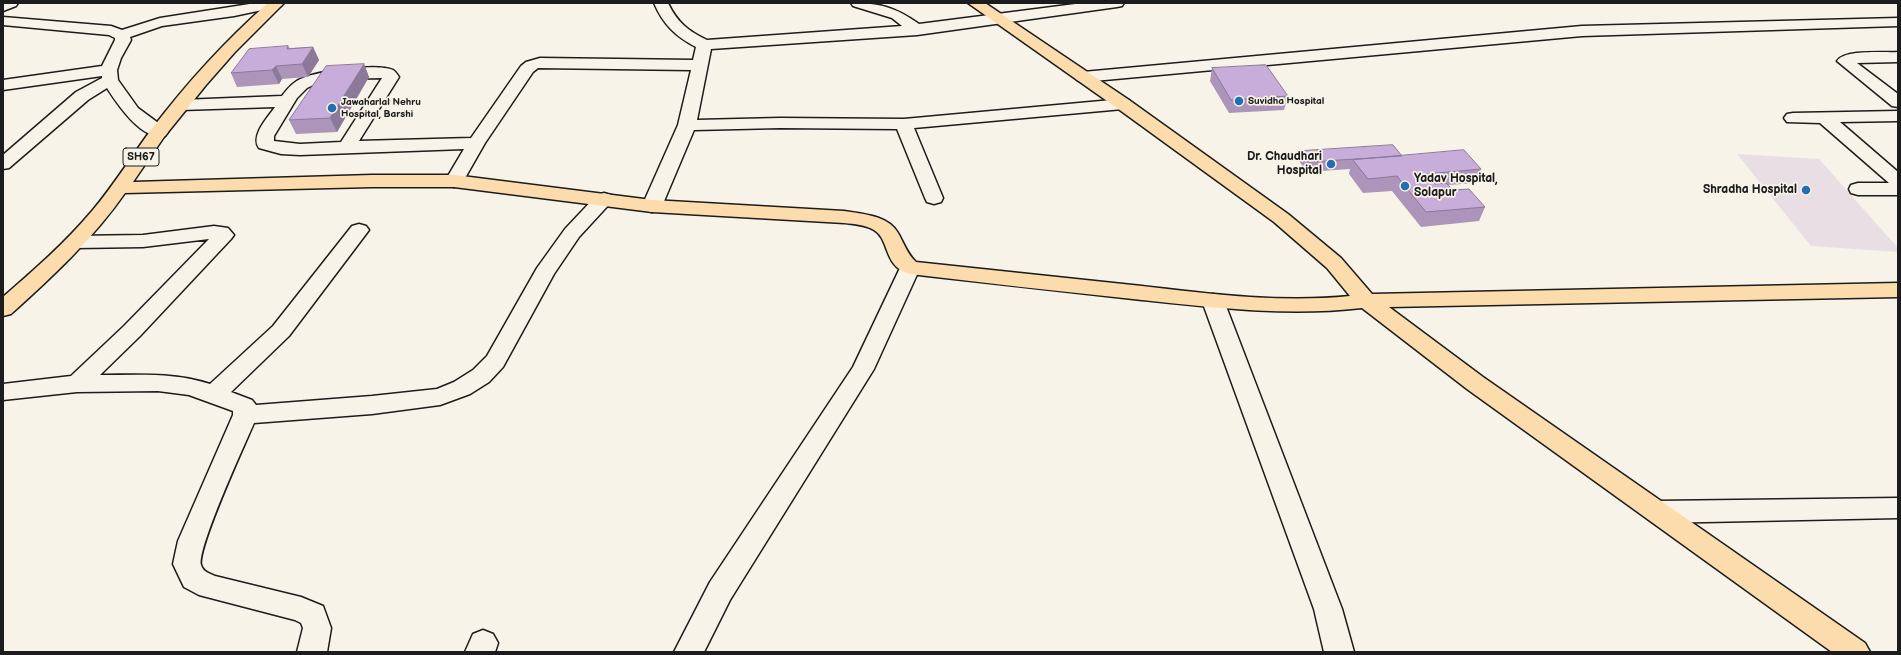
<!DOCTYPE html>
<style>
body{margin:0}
#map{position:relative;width:1901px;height:655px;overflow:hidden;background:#f7f3e8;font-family:"Balsamiq Sans",sans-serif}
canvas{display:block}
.frame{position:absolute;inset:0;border:4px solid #1c1c1c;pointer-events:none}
</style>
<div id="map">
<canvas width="1901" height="655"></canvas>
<div class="frame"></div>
</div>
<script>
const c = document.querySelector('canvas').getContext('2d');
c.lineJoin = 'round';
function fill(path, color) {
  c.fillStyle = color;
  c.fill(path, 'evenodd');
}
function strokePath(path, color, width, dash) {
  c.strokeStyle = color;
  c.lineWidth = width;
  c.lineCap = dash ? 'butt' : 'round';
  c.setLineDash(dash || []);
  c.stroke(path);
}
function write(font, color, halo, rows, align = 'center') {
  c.font = font + ' "Balsamiq Sans",sans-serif';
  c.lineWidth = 3.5;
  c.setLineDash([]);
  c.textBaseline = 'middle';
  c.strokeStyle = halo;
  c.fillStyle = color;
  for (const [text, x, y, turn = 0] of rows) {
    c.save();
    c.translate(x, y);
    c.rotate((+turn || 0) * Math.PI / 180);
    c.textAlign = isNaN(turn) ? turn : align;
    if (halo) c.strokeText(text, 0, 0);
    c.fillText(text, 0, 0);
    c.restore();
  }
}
const built = new Path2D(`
 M1737 154 1819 159 1898 248V252L1811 246Z`);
const minor = new Path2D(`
 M3 3H18L16 6 3 11Z
 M256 3H283L281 6 234 16 162 26 130 37 131 40 121 58 117 70 118 80 138 108 165 128 168 132 165 136C142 141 118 105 107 88L88 100 9 168 3 169V155L76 92 102 78V76L3 90V80L102 66 115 40V38L109 35 3 25V17L111 26 122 30 160 18Z
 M654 3H668C677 22 688 31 707 40L902 26 892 18 853 6 851 3C880 3 895 7 919 24L1083 3H1124L1122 6 1117 7 917 35 711 49 697 120 780 118 904 119 1123 99 1129 100 1131 104 1129 108 1123 109 914 128 943 198 941 202 934 204 927 202 925 198 897 129 780 128 694 130 662 206 659 210 652 212 645 210 642 206 678 125 691 70 538 68 533 72 485 143 461 185 454 187 447 185 445 181 464 149 300 155 281 154 259 148C250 136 268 117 275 107L181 110 175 109 173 105 175 101 181 100 282 96C288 88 294 81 303 78 319 71 377 63 393 70 396 72 397 74 399 77L359 141 471 138 521 66 526 62 540 58 693 60 696 47C675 36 663 24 654 3ZM382 78 341 142 300 144 274 141V136L297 98 307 88 315 84 339 79Z
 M1898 18V26L1582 36 1083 82 1077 80 1075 77 1077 74 1083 72 1582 26Z
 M1898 52V62L1857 63 1898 94V107L1892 106 1837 61C1845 49 1884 53 1898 52Z
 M1898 111V121L1840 122 1898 172V195H1858L1851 193 1849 189 1851 185 1858 183H1889L1820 123 1787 122 1784 118 1787 114 1793 113Z
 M604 193 611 195 614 199 579 237 554 274 503 367 489 382 470 394 440 405 372 414 254 423C244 446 197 548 201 565 203 572 209 573 215 576L301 597 323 606 331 628 327 652H297L303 628 301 623 295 620 199 595 184 587 173 564 178 541 233 415V411L189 395 158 391 77 392 3 400V384L71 376 124 326 209 239 143 247 75 248 68 246 65 242 68 238 75 236 143 235 214 226 228 228 234 235 231 239 140 336 100 375C137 375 174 372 210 384L273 326 352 226 359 224 366 226 369 230 366 234 289 336 231 392 252 400 256 405 372 396 437 389 454 382 473 370 487 356 537 268 565 229 597 195Z
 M910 262 917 263 920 268 874 369 730 600 704 652H674L710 582 853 367 900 268 903 263Z
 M1213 294 1221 296 1224 301 1342 609 1354 652H1324L1314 609 1202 301 1205 296Z
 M1898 498V518L1657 523 1648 519 1644 512 1648 505 1657 501Z
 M483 630 493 634 498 643 495 652H465L473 634Z`);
const major = new Path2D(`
 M268 3H284L235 52 206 85 164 137 133 182 372 175H454L652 200 844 211C862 214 888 215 898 233 904 243 907 254 916 262 991 270 1066 278 1142 286 1210 294 1281 303 1350 296L1327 268 1274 222 1117 108 968 3H985L1129 100 1288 214 1341 258 1372 294 1898 283V297L1389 307 1483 377 1865 643 1870 652H1832L1467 389 1362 308C1285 317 1209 307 1133 299 1058 291 984 283 910 274 883 267 890 239 874 230 866 225 854 224 844 223L652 212 454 187H372L125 193C93 239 52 277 11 314L3 316V297C34 270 65 243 92 211 114 185 131 157 151 130 186 84 225 41 268 3Z`);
const wall = new Path2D(`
 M288 46 290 48 313 47 319 60 308 77 282 79 279 84 237 87 231 73Z
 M364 64 369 77 337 132 296 134 289 120Z
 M1212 68 1288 96 1284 110 1229 113 1210 81Z
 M1302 151 1402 156 1481 169 1476 183 1448 185 1453 190 1485 207 1479 221 1421 227 1392 191 1363 193 1349 174 1350 169 1307 172 1299 161Z`);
const shadedWall = new Path2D(`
 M313 47 319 60 308 77 302 64Z
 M364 64 369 77 337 132 330 118Z
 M276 66 282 79 279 84 272 70Z`);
const building = new Path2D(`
 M288 46 287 49 313 47 302 64 276 66 272 70 231 73 249 49Z
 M364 64 330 118 289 120 326 66Z
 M1266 65 1288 96 1231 100 1212 68Z
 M1393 145 1402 156 1309 162 1302 151Z
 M1464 150 1481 169 1426 174 1435 184 1446 183 1453 190 1469 189 1485 207 1426 212 1397 176 1368 179 1353 160Z`);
const markers = [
 [1239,101,5,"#1f6fb2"],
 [332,108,5,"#1f6fb2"],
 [1331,164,5,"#1f6fb2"],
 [1405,186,5,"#1f6fb2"],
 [1806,190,5,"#1f6fb2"]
];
const farPoinames = [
 ["Suvidha Hospital",1248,101],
 ["Jawaharlal Nehru",341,102],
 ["Hospital, Barshi",341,114]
];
const shields = [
 [141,157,36]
];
const shieldNames = [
 ["SH67",141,157]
];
const poiNames = [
 ["Dr. Chaudhari",1322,157],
 ["Hospital",1322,171],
 ["Yadav Hospital,",1414,179,"left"],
 ["Solapur",1414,193,"left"],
 ["Shradha Hospital",1797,190]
];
fill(built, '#e9dee4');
strokePath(minor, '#1c1c1c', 3);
strokePath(major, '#1c1c1c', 3);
fill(minor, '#f7f3e8');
fill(major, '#fcdcac');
fill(wall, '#ac94bb');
fill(shadedWall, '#8c7899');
fill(building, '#c8acda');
strokePath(building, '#8c7899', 1);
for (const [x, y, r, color] of markers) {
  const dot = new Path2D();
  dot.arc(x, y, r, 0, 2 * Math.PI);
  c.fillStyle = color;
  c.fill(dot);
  strokePath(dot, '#f7f3e8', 1.5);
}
write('bold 10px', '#1c1c1c', '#f7f3e8', farPoinames, 'left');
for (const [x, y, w] of shields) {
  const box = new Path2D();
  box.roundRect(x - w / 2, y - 9, w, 18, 3);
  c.fillStyle = '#f7f3e8';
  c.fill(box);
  strokePath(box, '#1c1c1c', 1);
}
write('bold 11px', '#1c1c1c', null, shieldNames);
write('bold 12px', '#1c1c1c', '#f7f3e8', poiNames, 'right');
</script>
